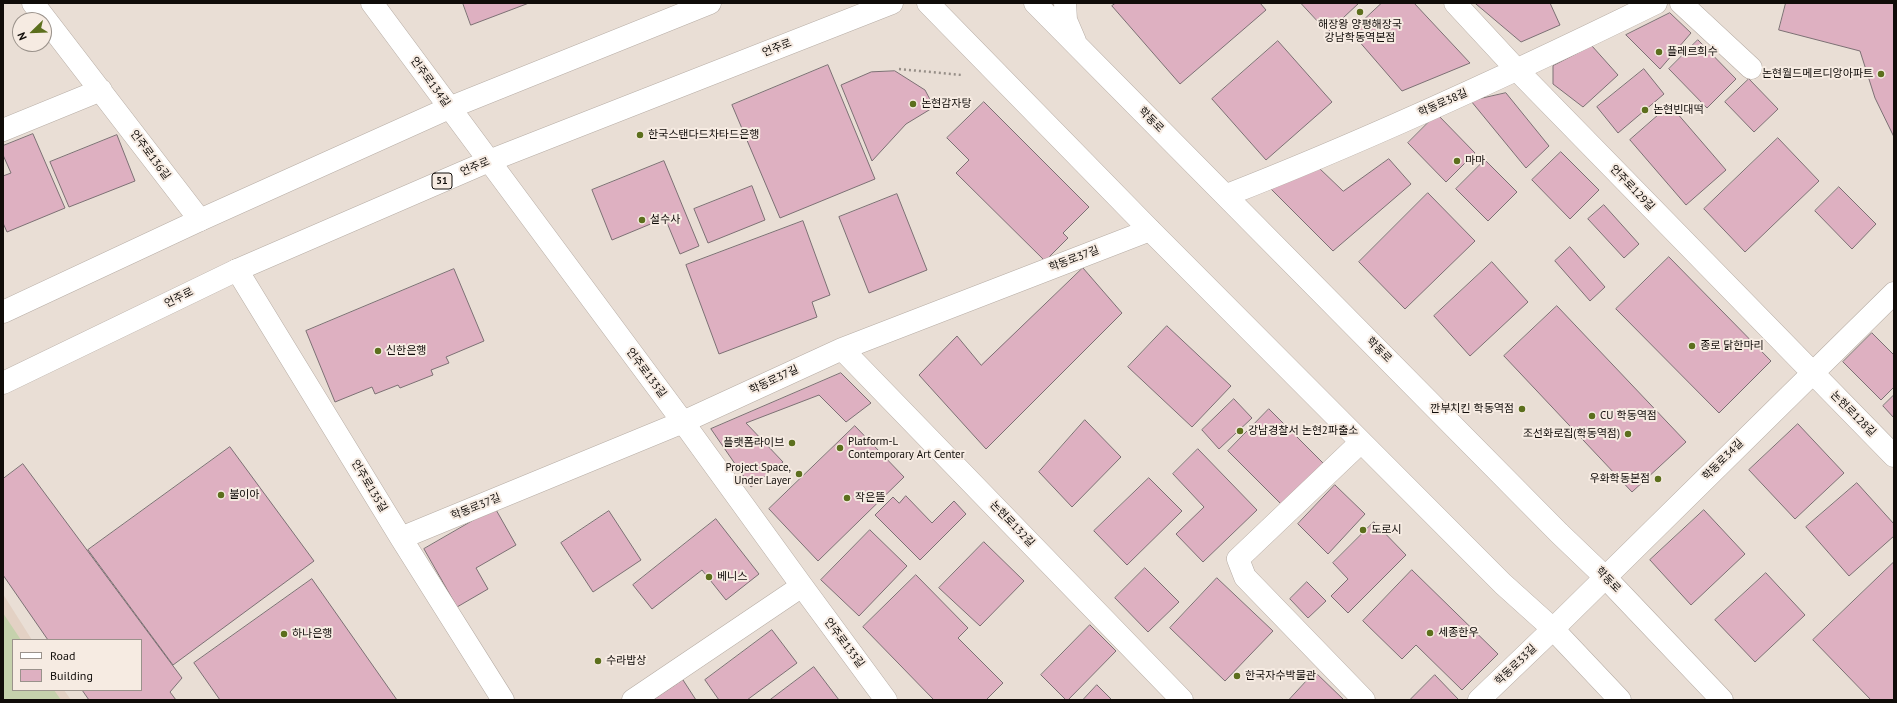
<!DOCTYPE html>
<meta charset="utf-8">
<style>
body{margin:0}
#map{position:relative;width:1897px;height:703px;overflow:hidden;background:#e9ded5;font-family:"PT Sans",sans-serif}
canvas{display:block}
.frame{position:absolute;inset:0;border:4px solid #100c09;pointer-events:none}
.legend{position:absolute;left:12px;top:639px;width:130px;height:52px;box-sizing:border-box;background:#f6ebe2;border:1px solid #9a928b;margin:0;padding:5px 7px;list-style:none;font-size:12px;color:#100c09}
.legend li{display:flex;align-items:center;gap:8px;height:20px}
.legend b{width:20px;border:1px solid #9a928b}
.north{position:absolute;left:12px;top:12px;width:40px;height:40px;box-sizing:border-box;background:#f6ebe2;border:1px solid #9a928b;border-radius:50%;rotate:247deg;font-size:11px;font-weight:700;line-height:16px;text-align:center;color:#100c09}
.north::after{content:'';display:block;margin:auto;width:14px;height:18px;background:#5c6f1d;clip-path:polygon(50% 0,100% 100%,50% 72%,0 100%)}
</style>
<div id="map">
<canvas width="1897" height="703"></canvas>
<div class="frame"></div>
<ul class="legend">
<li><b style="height:5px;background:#fff"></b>Road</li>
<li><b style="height:11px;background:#deb0c1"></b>Building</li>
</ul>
<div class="north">N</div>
</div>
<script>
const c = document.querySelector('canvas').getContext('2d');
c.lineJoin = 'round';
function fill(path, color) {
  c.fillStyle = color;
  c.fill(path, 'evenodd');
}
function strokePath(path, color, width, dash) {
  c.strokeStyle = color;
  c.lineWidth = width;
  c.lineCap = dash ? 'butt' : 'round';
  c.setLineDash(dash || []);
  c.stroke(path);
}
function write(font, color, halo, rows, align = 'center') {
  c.font = font + ' "PT Sans","Noto Sans KR",sans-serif';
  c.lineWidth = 4;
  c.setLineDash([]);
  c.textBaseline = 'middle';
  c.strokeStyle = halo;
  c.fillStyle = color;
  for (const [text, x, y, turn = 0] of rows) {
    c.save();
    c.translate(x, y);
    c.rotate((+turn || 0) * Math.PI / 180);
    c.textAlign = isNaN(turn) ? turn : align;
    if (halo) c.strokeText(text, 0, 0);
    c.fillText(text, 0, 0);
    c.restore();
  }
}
const built = new Path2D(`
 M3 594 32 640H13V690H64L71 700H3Z`);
const green = new Path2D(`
 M3 613 21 640H13V690H54L61 700H3Z`);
const building = new Path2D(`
 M463 3H529L471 25Z
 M1116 3H1260L1266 10 1180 84 1112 6Z
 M1301 3H1359L1328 32Z
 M1382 3H1414L1470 63 1402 91 1351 32Z
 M1478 3H1550L1560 25 1521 42 1476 4Z
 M1786 3H1894V137L1875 98 1860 51 1779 30Z
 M1670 13 1691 33 1660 69 1626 35Z
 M1698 40 1736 79 1707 108 1669 69Z
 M1278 41 1332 102 1266 160 1212 99Z
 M1592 46 1618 75 1583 107 1553 84V66Z
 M828 65 875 179 780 218 732 105Z
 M1644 69 1664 94 1618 133 1597 107Z
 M895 71 925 90 934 107 906 124 872 161 841 85 871 72Z
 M1749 79 1778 109 1754 132 1725 102Z
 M1506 93 1549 146 1526 168 1471 101Z
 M984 102 1089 207 1063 233 1068 238 1045 261 956 173 969 160 947 138Z
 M1670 105 1726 170 1686 205 1630 140Z
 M1437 114 1475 153 1446 182 1408 143Z
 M33 134 65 208 7 232 3 223V176L11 173 3 155V146Z
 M117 135 135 181 69 207 50 162Z
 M1778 138 1819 181 1745 252 1704 209Z
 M1561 152 1599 190 1570 219 1532 180Z
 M1389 159 1411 184 1333 251 1271 189 1319 168 1343 191Z
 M1485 160 1517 192 1488 221 1456 189Z
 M664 161 699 246 680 254 665 218 612 240 592 190Z
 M752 186 765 220 708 243 694 209Z
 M1839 187 1876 224 1852 249 1815 211Z
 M1428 193 1475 241 1405 309 1359 262Z
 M897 194 927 270 869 293 839 217Z
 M1604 205 1639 244 1624 258 1588 219Z
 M803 221 830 295 812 302 817 317 719 354 686 265Z
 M1570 247 1605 287 1590 301 1555 261Z
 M1669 257 1771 361 1719 413 1616 309Z
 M1492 262 1528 302 1470 356 1434 316Z
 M1083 268 1122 313 986 449 919 375 957 336 981 365Z
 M454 269 484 341 446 357 449 363 431 370 433 375 400 388 398 385 375 394 372 387 335 402 306 331Z
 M1557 306 1686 442 1632 492 1504 356Z
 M1167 326 1231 386 1192 427 1128 367Z
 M1872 333 1894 355V387L1881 400 1843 362Z
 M841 373 871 403 846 422 819 395 746 423 783 462 751 487 711 429Z
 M1894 395V418L1883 406Z
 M1234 399 1252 418 1219 449 1202 430Z
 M1269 409 1325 465 1284 507 1228 451Z
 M1085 420 1121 457 1072 507 1039 472Z
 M1798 424 1844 473 1795 519 1749 470Z
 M855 426 904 477 818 561 769 509Z
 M230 447 314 561 173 665 88 550Z
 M1198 449 1257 510 1203 562 1176 534 1204 507 1173 474Z
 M23 464 182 678 170 692 176 700H89L82 690H141V640H48L3 575V479Z
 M1149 478 1182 511 1127 565 1094 531Z
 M1857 483 1894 524V536L1849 576 1806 527Z
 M1335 485 1365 514 1328 554 1298 524Z
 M906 496 932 523 954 501 966 514 920 560 875 515 893 497 899 503Z
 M495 508 516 545 476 568 488 589 457 607 424 549Z
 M1704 510 1745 554 1691 605 1650 560Z
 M609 511 641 560 593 592 561 543Z
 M716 519 759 574 726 600 702 570 652 609 633 585Z
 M1374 522 1406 555 1348 613 1331 596 1348 579 1333 563Z
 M870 530 907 566 859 616 821 580Z
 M984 542 1024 581 980 626 939 588Z
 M1894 562V700H1871L1813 640Z
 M1145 568 1179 602 1148 632 1115 598Z
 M1412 570 1498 654 1462 690 1416 645 1402 659 1363 621Z
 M1766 573 1805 615 1755 662 1715 620Z
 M916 575 968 628 958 638 1003 683 986 700H934L863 627Z
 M1217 578 1273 631 1225 681 1170 628Z
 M312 579 397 700H220L194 663Z
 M1307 582 1326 601 1308 618 1290 599Z
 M1090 625 1116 651 1068 700H1066L1041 675Z
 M772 630 797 663 747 700H719L705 680Z
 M814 667 839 700H770Z
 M1315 672 1344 700H1289Z
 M1435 675 1458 699 1457 700H1410Z
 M683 680 696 700H653Z
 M1097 685 1112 700H1083Z`);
const path = new Path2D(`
 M899 69 962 75`);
const minor = new Path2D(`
 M33 3 200 220
 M372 3 683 422 802 586 886 700
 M1455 3 1518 71 1894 456
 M1681 3 1751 68
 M3 130 101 90
 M1227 195C1373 138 1515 72 1656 3
 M237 270 401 538 503 700
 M842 349 1182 700
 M1361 442 1238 559 1245 577 1364 700
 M401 538 683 422 842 349 1150 230
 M633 700 802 586
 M1479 700 1553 629 1894 293`);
const major = new Path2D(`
 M928 3 1150 230 1503 584 1553 629 1620 700
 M1035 3 1559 533 1605 577 1722 700
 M1065 3 1066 20 1075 41
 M3 312 200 220 449 108 710 3
 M3 383 237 270 489 161 892 3`);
const markers = [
 [1360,12,4,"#5c6f1d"],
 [1659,52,4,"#5c6f1d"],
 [1881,74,4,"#5c6f1d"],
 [913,104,4,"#5c6f1d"],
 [1645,110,4,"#5c6f1d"],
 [640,135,4,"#5c6f1d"],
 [1457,161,4,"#5c6f1d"],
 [642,220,4,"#5c6f1d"],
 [1692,346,4,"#5c6f1d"],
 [378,351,4,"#5c6f1d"],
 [1522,409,4,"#5c6f1d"],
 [1592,416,4,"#5c6f1d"],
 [1240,431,4,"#5c6f1d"],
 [1628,434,4,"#5c6f1d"],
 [792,443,4,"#5c6f1d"],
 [840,448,4,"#5c6f1d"],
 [799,474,4,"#5c6f1d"],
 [1658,479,4,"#5c6f1d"],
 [221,495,4,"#5c6f1d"],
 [847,498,4,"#5c6f1d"],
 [1363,530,4,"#5c6f1d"],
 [709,577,4,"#5c6f1d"],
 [1430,633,4,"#5c6f1d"],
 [284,634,4,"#5c6f1d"],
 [598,661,4,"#5c6f1d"],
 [1237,676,4,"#5c6f1d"]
];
const shields = [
 [442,181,20]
];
const shieldNames = [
 ["51",442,181]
];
const poiNames = [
 ["해장왕 양평해장국",1360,25,"center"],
 ["강남학동역본점",1360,38,"center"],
 ["플레르희수",1667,52],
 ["논현월드메르디앙아파트",1873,74,"right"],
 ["논현감자탕",921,104],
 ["논현빈대떡",1653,110],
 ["한국스탠다드차타드은행",648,135],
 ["마마",1465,161],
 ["설수사",650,220],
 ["종로 닭한마리",1700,346],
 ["신한은행",386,351],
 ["깐부치킨 학동역점",1514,409,"right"],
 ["CU 학동역점",1600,416],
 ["강남경찰서 논현2파출소",1248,431],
 ["조선화로집(학동역점)",1620,434,"right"],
 ["Platform-L",848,442],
 ["Contemporary Art Center",848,455],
 ["플랫폼라이브",784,443,"right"],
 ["Project Space,",791,468,"right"],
 ["Under Layer",791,481,"right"],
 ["우화학동본점",1650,479,"right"],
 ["불이아",229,495],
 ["작은뜰",855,498],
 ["도로시",1371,530],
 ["베니스",717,577],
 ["세종한우",1438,633],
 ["하나은행",292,634],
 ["수라밥상",606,661],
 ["한국자수박물관",1245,676]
];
const streetNames = [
 ["언주로",777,48,-21],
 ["언주로134길",430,82,54],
 ["학동로38길",1443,103,-24],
 ["학동로",1151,120,45],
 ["언주로136길",150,155,53],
 ["언주로",475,167,-23],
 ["언주로129길",1632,188,46],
 ["학동로37길",1074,259,-21],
 ["언주로",179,298,-26],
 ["학동로",1379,350,45],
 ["언주로133길",646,373,53],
 ["학동로37길",774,380,-25],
 ["논현로128길",1853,414,45],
 ["학동로34길",1723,460,-45],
 ["언주로135길",369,486,59],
 ["학동로37길",476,507,-22],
 ["논현로132길",1012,524,46],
 ["학동로",1608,580,46],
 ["언주로133길",844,643,53],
 ["학동로33길",1516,665,-44]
];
fill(built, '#e3d1c4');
fill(green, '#c5d1ac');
fill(building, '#deb0c1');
strokePath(building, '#7c7074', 1);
strokePath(minor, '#b6aca4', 23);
strokePath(major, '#b6aca4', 23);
strokePath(path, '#978f88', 2.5, [2, 3]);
strokePath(minor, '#fff', 22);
strokePath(major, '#fff', 22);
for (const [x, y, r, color] of markers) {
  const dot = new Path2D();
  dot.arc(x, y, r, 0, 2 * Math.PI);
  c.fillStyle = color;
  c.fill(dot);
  strokePath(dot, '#f6ebe2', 1.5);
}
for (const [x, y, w] of shields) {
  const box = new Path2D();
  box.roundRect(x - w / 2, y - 8, w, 16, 3);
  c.fillStyle = '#f6ebe2';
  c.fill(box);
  strokePath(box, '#100c09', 1);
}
write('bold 10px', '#100c09', null, shieldNames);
write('11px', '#100c09', '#f6ebe2', poiNames, 'left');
write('11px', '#100c09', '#f6ebe2', streetNames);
</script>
